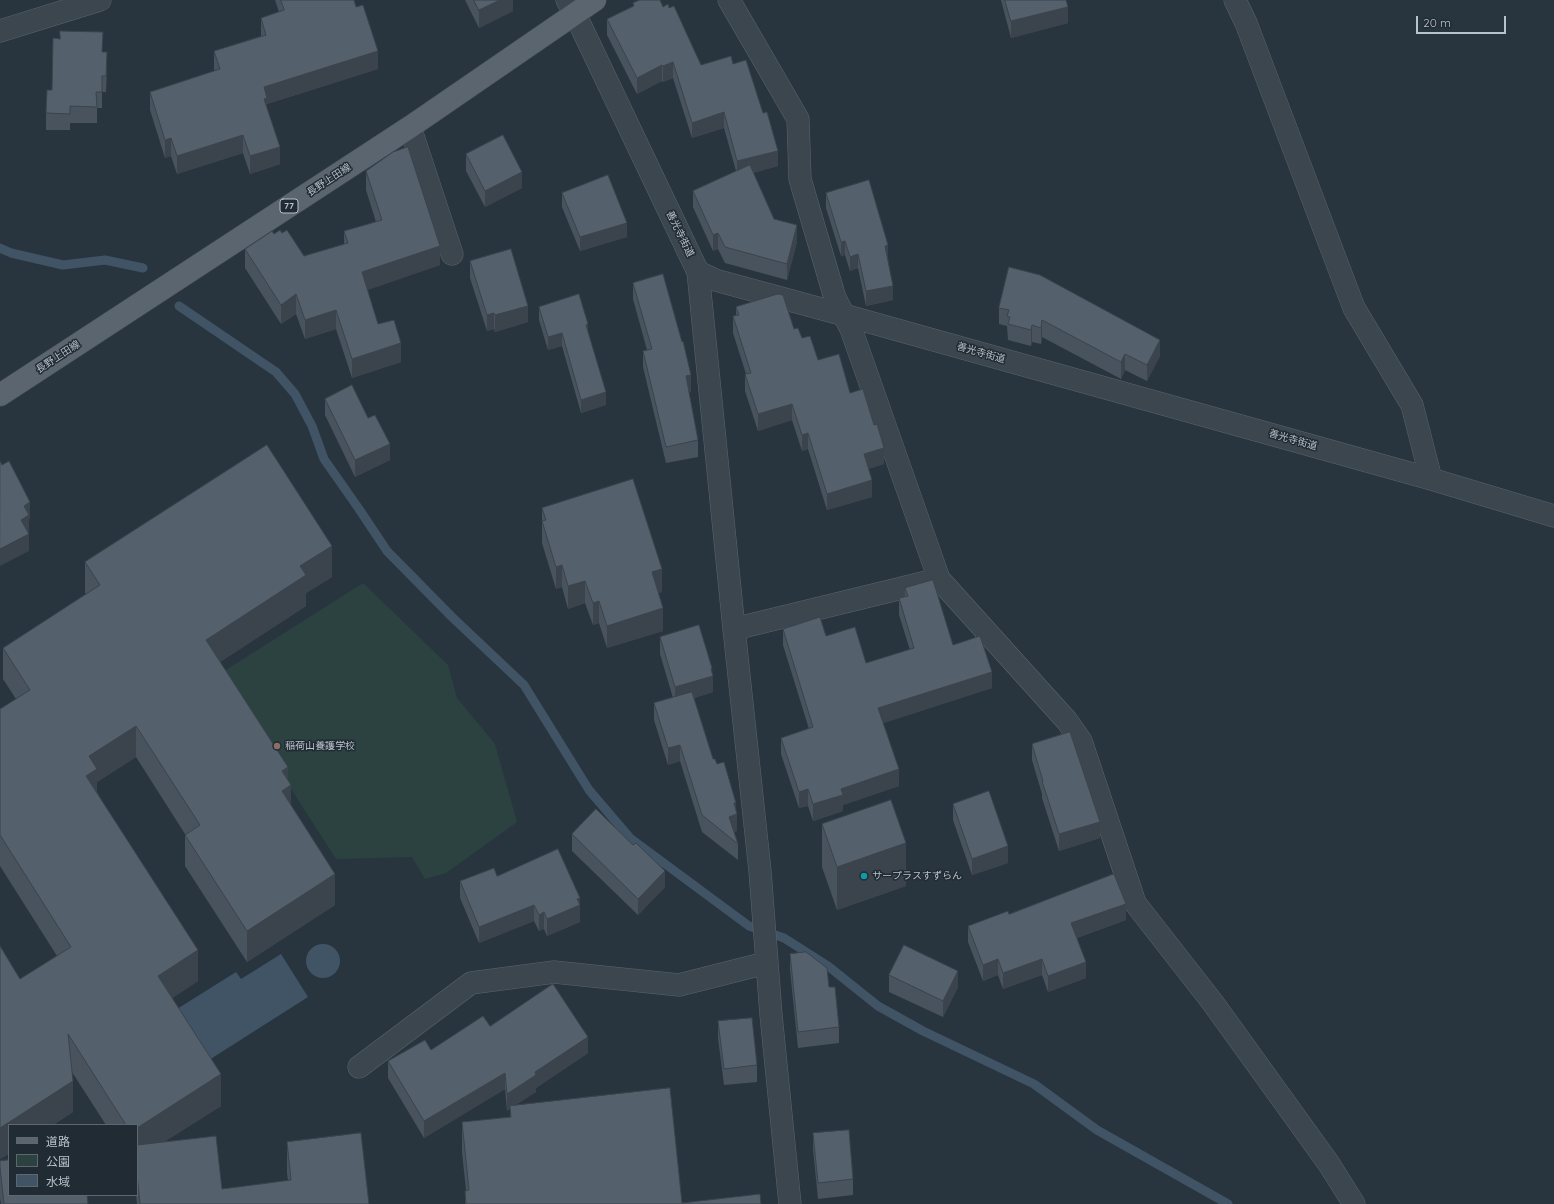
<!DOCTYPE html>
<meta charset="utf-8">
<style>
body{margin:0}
#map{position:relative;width:1554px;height:1204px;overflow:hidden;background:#28353f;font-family:Quicksand,"Noto Sans JP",sans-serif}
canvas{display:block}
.legend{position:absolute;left:8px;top:1124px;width:130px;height:72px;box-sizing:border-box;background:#212b34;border:1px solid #5e6770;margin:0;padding:5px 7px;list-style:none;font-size:12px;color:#b9c1c9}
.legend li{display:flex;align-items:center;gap:8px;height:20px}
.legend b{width:20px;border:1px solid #5e6770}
.scale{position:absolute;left:1416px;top:16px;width:90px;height:18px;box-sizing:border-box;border:2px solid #b9c1c9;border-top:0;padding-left:5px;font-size:12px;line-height:14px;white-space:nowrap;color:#b9c1c9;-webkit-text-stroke:3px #212b34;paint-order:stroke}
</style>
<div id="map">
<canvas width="1554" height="1204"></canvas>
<ul class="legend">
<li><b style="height:5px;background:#5b656f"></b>道路</li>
<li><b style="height:11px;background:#2b4241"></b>公園</li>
<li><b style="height:11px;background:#405466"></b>水域</li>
</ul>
<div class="scale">20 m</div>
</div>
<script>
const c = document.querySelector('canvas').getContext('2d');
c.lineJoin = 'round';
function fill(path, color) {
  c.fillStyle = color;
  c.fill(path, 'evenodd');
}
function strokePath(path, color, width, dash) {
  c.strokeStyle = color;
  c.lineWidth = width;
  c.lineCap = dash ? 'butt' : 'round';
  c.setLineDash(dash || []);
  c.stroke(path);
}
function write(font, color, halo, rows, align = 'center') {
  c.font = font + ' Quicksand,"Noto Sans JP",sans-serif';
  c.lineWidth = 3;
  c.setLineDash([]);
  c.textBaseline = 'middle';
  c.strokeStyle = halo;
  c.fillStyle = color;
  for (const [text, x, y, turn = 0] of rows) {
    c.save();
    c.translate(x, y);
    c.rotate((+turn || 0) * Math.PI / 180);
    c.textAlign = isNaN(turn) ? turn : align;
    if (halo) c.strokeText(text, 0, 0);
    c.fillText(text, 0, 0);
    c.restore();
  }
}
const green = new Path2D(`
 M363 583 448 665 457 698 495 744 517 822 446 873 425 879 412 857 336 859 218 675Z`);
const water = new Path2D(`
 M306 961a17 17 0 1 1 34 0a17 17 0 1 1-34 0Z
 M281 954 308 997 209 1060 177 1009 236 972 241 979Z`);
const stream = new Path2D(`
 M0 248 11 253 63 265 105 260 143 268
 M179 306 276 372 295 394 312 426 324 459 359 509 387 551 452 617 524 685 589 790 630 838 749 926 784 938 828 966 878 1006 923 1031 1034 1084 1097 1130 1228 1204`);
const minor = new Path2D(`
 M729 0 798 119 800 179 835 298 851 329 939 579 1067 721 1081 741 1135 903 1213 1003 1329 1164 1354 1204
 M1235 0 1246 23 1354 308 1412 405 1431 479
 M575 14 698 272 715 280 844 315 1431 479 1554 516
 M0 31 100 0
 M410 127 452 254
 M698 272 734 629 760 871 771 1015 790 1204
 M734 629 939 579
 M359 1067 471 983 554 972 679 985 766 963`);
const tertiary = new Path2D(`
 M567 0 575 14`);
const primary = new Path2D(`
 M0 395 410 127 595 0`);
const wall = new Path2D(`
 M275 0H354L378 69 267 104V108L280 164 250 174 243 153 177 174 171 156 165 158 150 110V92L215 71 214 69V51L261 36V18L279 12Z
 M465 0H513V11L479 28Z
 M1001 0H1066L1068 23 1011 38Z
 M633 3 663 7 669 8 701 65 733 64 778 166 753 173 774 219 797 242 787 280 725 263 718 249 713 251 693 207V191L736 171 724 128 692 138 673 78 663 82 662 81 637 94 607 35V19L633 6Z
 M102 52 107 69 106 92H102V108H97V123H70V130H46V113L52 90Z
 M466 154 522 188 485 207 466 171Z
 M366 171 440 265 367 290 378 324 401 362 352 378 336 329 305 339 296 314 281 324 245 268V249L274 234 282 233 304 256 344 244V231L376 222 366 190Z
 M562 193 627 237 580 251 562 207Z
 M826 193 888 259 893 300 866 306 858 268 850 271 845 255 841 256 826 208Z
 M470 261 528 322 495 332 494 329 487 331 470 278Z
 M1009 267 1160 356 1147 381 1125 370 1121 379 1042 337 1041 344 1032 342 1031 346 1008 340 1007 326 999 324V308Z
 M633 283 691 392H689L698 440V457L666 463 643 367V351L647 350 633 299Z
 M539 307 588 335 606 405 581 413 562 346 548 350 539 320Z
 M736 307 794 329 802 338 818 360 850 393 884 464 868 469 872 497 827 510 808 449 802 451 792 420 758 431 745 391V374H746L733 333V316H736Z
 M325 399 368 418 390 460 355 477 325 415Z
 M542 508 662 592 658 593 663 631 607 648 599 623 593 625 585 603 568 609 562 587 556 589 542 543Z
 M85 562 332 577 306 593V606L220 662 288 780 291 805 335 905 247 962 185 866V834L136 757 97 782V792L198 981 172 998 221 1106 164 1142 222 1189 288 1181 287 1173V1142L369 1204H137L136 1195H137V1125H106L72 1072 73 1112 53 1125H9V1154L0 1159V946L20 979 57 956 0 866V709L16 699 3 679V648L86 594 85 593Z
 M905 588 953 645 992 688 883 723 899 786 843 805V811L813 821 808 806 799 808 781 754V738L809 729 783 645V629L826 636 866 663 910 650 899 615V598L905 596Z
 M660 637 712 668 713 692 694 698 713 759 717 764 736 811 737 831 734 832 738 844V860L702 832 680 761 668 765 654 720V703L673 698 660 654Z
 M1032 744 1100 838 1059 851 1042 798V794L1032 760Z
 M953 804 1008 863 972 875 953 820Z
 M822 824 906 886 837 910 822 867Z
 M572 834 665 887 638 915 572 851Z
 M497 876 580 898V922L547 936 544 929 539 931 534 921 479 943 460 898V881Z
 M1009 914 1126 920 1077 938 1086 978 1048 992 1042 975 1003 989 998 975 983 981 968 942V926Z
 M790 954 829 987 839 1027V1043L798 1048 790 970Z
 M889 975 958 987 943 1017 889 992Z
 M718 1021 757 1065V1082L724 1085 718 1038Z
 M490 1026 588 1053 536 1088V1092L515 1105 682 1203 761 1204H465V1191L466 1190 462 1152V1122L510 1117V1109L507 1111 505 1089 424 1138 388 1078V1061L431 1050Z
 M813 1133 853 1179V1195L818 1199 813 1149Z
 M0 1161 88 1204H1L0 1198Z`);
const shadedWall = new Path2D(`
 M500 0H513V11L479 28V10Z
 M1068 7V23L1011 38V21Z
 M378 51V69L267 104V115L264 116V87Z
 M107 52V69L106 92V76Z
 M673 62V78L663 82V66Z
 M662 65V81L637 94V78Z
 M724 112V128L692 138V123Z
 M243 135V153L177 174V156Z
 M171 138V156L165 158V140Z
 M280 147V164L250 174V156Z
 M778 151V166L737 177V161Z
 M522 172V188L485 207V191Z
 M627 223V237L580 251V237Z
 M797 225V242L787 280V264Z
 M718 233V249L713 251V235Z
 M845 241V255L841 256V242Z
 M888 245V259L885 260V246Z
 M440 246V265L362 292V272Z
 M858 254V268L850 271V257Z
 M893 286V300L866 306V291Z
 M296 294V314L281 324V305Z
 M528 306V322L495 332V315Z
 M336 310V329L305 339V320Z
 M494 313V329L487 331V315Z
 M1042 320V337L1041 344V328Z
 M588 324V338L586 325Z
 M1032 325V342L1031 346V330Z
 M562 333V346L548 350V337Z
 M1160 340V356L1147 381V365Z
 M401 343V362L352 378V359Z
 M1125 354V370L1121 379V362Z
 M691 375V392L686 393V376Z
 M606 392V405L581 413V400Z
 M792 404V420L758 431V414Z
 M808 433V449L802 451V435Z
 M390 444V460L355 477V460Z
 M884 448V464L864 470V454Z
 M872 480V497L827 510V494Z
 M30 502V519H29V532L21 536V520L24 506Z
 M29 534V551L0 566V549Z
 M332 546V577L306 593V606L206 671V640L300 566Z
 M562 565V587L556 589V567Z
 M662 569V592L652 595V572Z
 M585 581V603L568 609V586Z
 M599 601V623L593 625V603Z
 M663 608V631L607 648V626Z
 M712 668 713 692 675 704V687Z
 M992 672V688L878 725V708Z
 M136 726V757L97 782V800L86 776 89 756Z
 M680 745V761L668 765V748Z
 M288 767V787L291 785V816L282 822V771Z
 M899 769V786L843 805V811L813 821V804L841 789Z
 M808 789V806L799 808V792Z
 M734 803H736V815L737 814V831L729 833V817Z
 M1100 822V838L1059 851V834Z
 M906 843V886L837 910V867Z
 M1008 846V863L972 875V859Z
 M665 871V887L638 915V899Z
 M335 874V905L247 962V931Z
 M580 898V922L547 936V919Z
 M1126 904V920L1071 940V923Z
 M534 905V921L479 943V927Z
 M544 912V929L539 931V915Z
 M198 950V981L158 1008V976Z
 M998 959V975L983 981V965Z
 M1042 959V975L1003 989V973Z
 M1086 962V978L1048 992V976Z
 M958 971V987L943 1017V1001Z
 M588 1037V1053L536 1088V1092L510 1109V1106V1109L507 1111V1094L535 1072Z
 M505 1073V1089L424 1138V1121Z
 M221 1074V1106L137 1159V1128Z
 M73 1081V1112L53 1125H9V1154L0 1159V1128Z`);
const building = new Path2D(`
 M281 0H354L356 7 363 5 378 51 264 87 267 98 264 99 280 147 250 156 243 135 177 156 171 138 165 140 150 92 220 69 214 51 266 35 261 18 284 10Z
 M474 0H500L479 10Z
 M640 0H660L663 7 668 4 669 8 674 6 701 65 731 56 733 64 746 60 763 113 767 112 778 151 737 161 724 112 692 123 673 62 663 66 662 65 637 78 607 19 634 6 633 3Z
 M1005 0H1066L1068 7 1011 21Z
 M60 31 103 32 102 52H107L106 76H102V92H96L97 107 70 106V114L46 113 47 90H52L53 38 60 39Z
 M503 135 522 172 485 191 466 154Z
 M408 147 440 246 362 272 378 324 394 320 401 343 352 359 336 310 305 320 296 294 281 305 245 249 272 231 274 234 280 230 282 233 287 230 304 256 348 243 344 231 382 220 366 171 393 152Z
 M750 165 774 219 797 225 787 264 725 247 718 233 713 235 693 191Z
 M608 175 627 223 580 237 562 193Z
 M869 180 888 245 885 246 893 286 866 291 858 254 850 257 845 241 841 242 826 193Z
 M511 249 528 306 495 315 494 313 487 315 470 261Z
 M1009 267 1040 275 1160 340 1147 365 1125 354 1121 362 1042 320 1041 328 1032 325 1031 330 1008 324 1010 317 1007 316 1009 310 999 308Z
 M663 274 682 342 683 341 691 375 686 376 698 440 666 447 643 351 652 349 633 283Z
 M579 294 588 324 586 325 606 392 581 400 562 333 548 337 539 307Z
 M778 294 783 295 794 329 798 328 802 338 810 336 818 360 839 354 850 393 863 389 874 425 877 424 884 448 864 454 872 480 827 494 808 433 802 435 792 404 758 414 745 374 751 373 733 316 739 315 736 307Z
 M352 385 368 418 375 415 390 444 355 460 325 399Z
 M267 445 332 546 300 566 306 575 206 640 288 767 282 771 291 785 282 791 335 874 247 931 185 835 200 825 136 726 89 756 97 769 86 776 198 950 158 976 221 1074 137 1128V1125H126L68 1034 73 1081 0 1128V946L20 979 71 947 0 835V709L30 690 3 648 100 585 85 562Z
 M0 461 2 465 9 461 30 502 24 506 29 515 21 520 29 534 0 549Z
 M633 479 662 569 652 572 663 608 607 626 599 601 593 603 585 581 568 586 562 565 556 567 542 521 546 520 542 508Z
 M933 580 953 645 980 636 992 672 878 708 899 769 841 789 843 795 813 804 808 789 799 792 781 738 813 727 783 629 820 617 826 636 855 627 866 663 914 648 899 598 908 596 905 588Z
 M699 625 712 668 711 669 713 676 675 687 660 637Z
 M692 692 713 759H715L717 764 724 762 736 803H734L737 814 729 817 738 844 702 815 680 745 668 748 654 703Z
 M1070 732 1100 822 1059 834 1042 781H1043L1032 744Z
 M989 791 1008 846 972 859 953 804Z
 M891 800 906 843 837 867 822 824Z
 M596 809 633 845 636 843 665 871 638 899 572 834Z
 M558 849 580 898 577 899 580 905 547 919 544 912 539 915 534 905 479 927 460 881 494 868 497 876Z
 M1114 874 1126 904 1071 923 1086 962 1048 976 1042 959 1003 973 998 959 983 965 968 926 1008 911 1009 914Z
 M904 945 958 971 943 1001 889 975Z
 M806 952 827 968 829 987H835L839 1027 798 1032 790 954Z
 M553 984 588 1037 535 1072 536 1075 507 1094 505 1073 424 1121 388 1061 425 1040 431 1050 483 1016 490 1026Z
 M752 1018 757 1065 724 1069 718 1021Z
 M670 1088 682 1203 760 1194 761 1204H466L465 1191 469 1190 462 1122 511 1117 510 1106Z
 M849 1130 853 1179 818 1183 813 1133Z
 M361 1133 369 1204H140L137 1175V1145L216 1136 222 1189 291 1180 287 1142Z
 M9 1160V1195H87L88 1204H4L0 1167V1161Z`);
const markers = [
 [277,746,4,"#8d6e63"],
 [864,876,4,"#0f9aa8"]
];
const shields = [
 [289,206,18]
];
const shieldNames = [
 ["77",289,206]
];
const streetNames = [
 ["長野上田線",329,180,-33],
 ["善光寺街道",680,234,64],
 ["善光寺街道",981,353,16],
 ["長野上田線",58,357,-33],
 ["善光寺街道",1293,440,16]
];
const poiNames = [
 ["稲荷山養護学校",285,746],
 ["サープラスすずらん",872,876]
];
fill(green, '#2b4241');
fill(water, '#405466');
strokePath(stream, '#405466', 9);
strokePath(minor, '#5a646c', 23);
strokePath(tertiary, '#5a646c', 23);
strokePath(primary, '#49525b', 23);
strokePath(minor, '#3c464f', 22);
strokePath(tertiary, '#3c464f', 22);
strokePath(primary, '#5b656f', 22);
fill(wall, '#48535d');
fill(shadedWall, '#3b434c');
fill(building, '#54606c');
strokePath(building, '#3b434c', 1);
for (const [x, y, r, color] of markers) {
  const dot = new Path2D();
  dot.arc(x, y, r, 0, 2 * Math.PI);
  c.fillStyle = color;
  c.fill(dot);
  strokePath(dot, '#212b34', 1.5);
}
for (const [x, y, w] of shields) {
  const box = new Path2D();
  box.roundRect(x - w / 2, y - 7, w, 14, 3);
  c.fillStyle = '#212b34';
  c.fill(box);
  strokePath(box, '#b9c1c9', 1);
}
write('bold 9px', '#b9c1c9', null, shieldNames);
write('10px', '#b9c1c9', '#212b34', streetNames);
write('10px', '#b9c1c9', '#212b34', poiNames, 'left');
</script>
